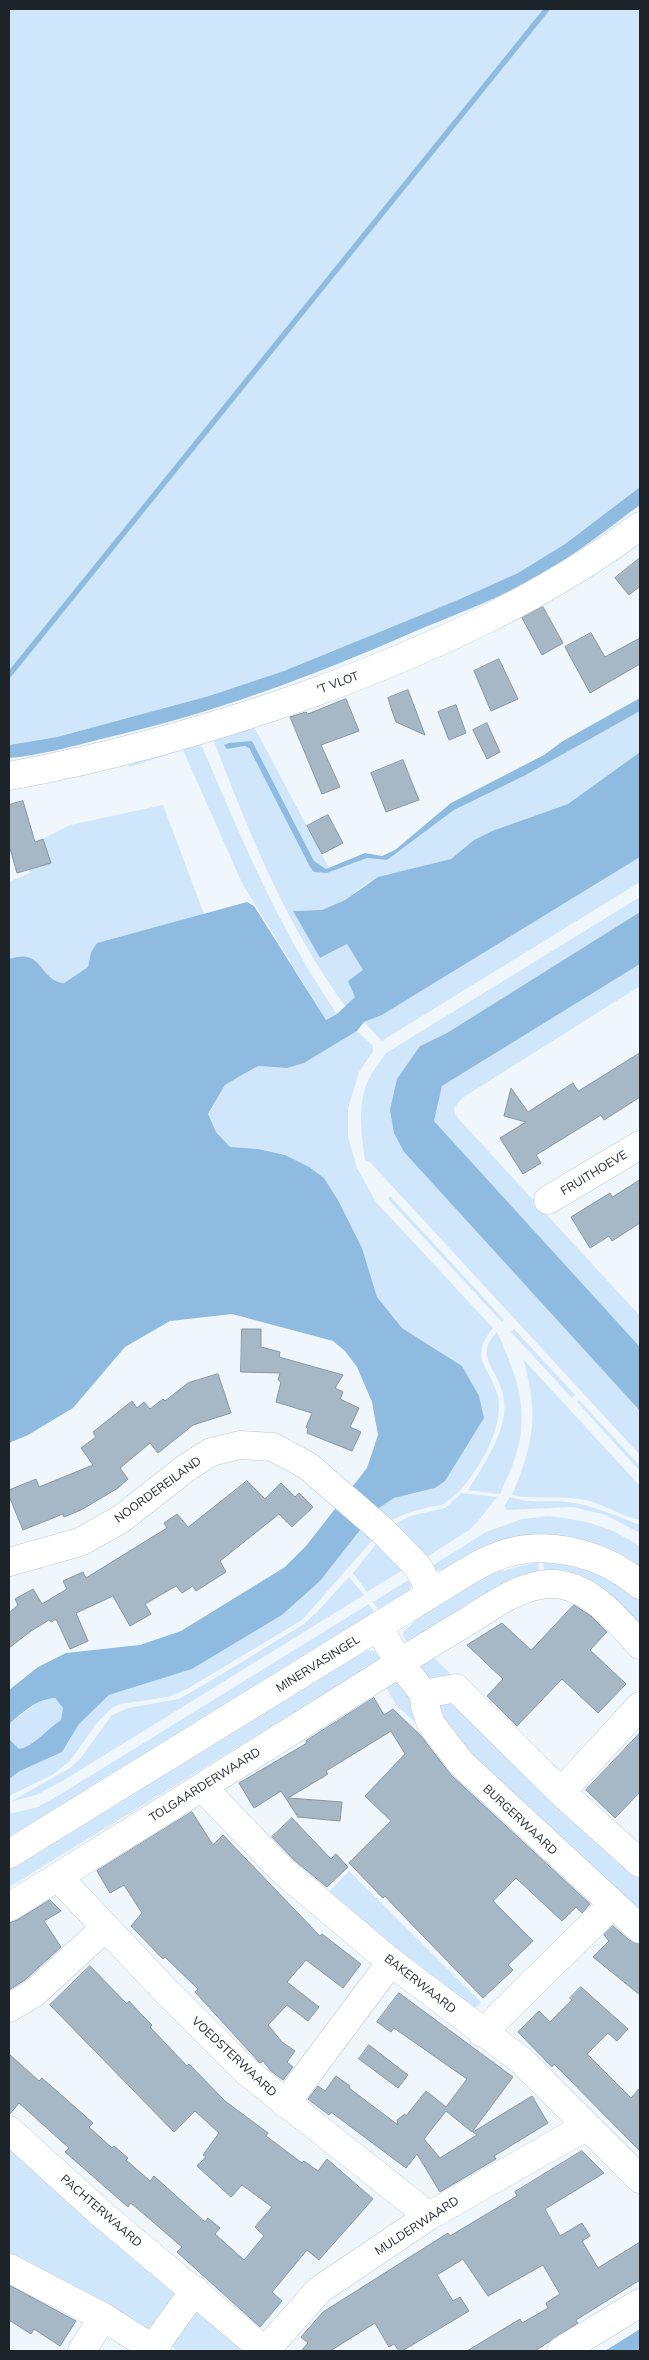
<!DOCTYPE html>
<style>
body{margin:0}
#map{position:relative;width:649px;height:2360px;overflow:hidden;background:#eff6fc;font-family:Mulish,sans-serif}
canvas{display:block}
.frame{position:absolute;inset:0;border:10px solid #1c2329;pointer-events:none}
</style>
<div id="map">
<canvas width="649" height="2360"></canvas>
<div class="frame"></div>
</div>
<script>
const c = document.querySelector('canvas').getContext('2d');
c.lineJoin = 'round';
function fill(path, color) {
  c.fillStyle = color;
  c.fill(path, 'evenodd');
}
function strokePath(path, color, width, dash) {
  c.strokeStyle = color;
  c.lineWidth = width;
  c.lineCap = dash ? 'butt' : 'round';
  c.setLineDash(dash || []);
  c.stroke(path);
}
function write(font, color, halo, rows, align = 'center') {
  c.font = font + ' Mulish,sans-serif';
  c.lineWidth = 4;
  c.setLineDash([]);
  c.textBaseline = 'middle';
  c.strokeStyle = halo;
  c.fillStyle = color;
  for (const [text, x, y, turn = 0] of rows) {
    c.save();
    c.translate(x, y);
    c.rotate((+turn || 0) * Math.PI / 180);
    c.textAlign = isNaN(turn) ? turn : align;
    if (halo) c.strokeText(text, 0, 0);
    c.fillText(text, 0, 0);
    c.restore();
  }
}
const green = new Path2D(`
 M9 9H640V487L565 544 518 573 460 599 284 671 209 696 57 737 9 745Z
 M640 711V752L568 804 492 831 474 840 451 859 398 873 388 874 367 883 345 900 322 910 293 911 320 958 347 944 363 970 355 997 346 1007C286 926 248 830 212 736L251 721 329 868 326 869 314 861 252 741 227 749 245 746 249 748 310 867 327 873 367 858 387 860 454 810 524 776Z
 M198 737C239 833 278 928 337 1014L326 1020 242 883 183 750 129 767 127 755Z
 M163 805 204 914 97 943 91 952 88 967 64 983C38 981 44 947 9 959V882L30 873 29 869 51 863 43 839 70 825Z
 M640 857V882L388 1037 382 1041 364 1022 382 1015Z
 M640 897V912L447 1033 420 1046 404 1152 640 1411V1455L370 1162 365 1160C362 1135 357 1108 367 1083 371 1073 380 1062 386 1053Z
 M640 964V986L462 1098 454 1108 455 1115 640 1316V1347L434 1121 442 1086Z
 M357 1031 373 1046V1051L359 1072 348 1109V1137L357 1168 376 1202 493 1328C467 1360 491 1366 498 1397 505 1429 473 1483 448 1501 444 1505 436 1506 430 1507 414 1511 398 1515 384 1525L376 1510 394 1498 435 1488 462 1366 402 1328 377 1297 362 1248 338 1200 324 1178 285 1155 258 1149 230 1147 216 1132 208 1115 225 1085 242 1075 258 1066 287 1068 304 1063Z
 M390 1196 504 1320 502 1322 388 1199Z
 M514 1329 575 1395 572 1398 511 1332Z
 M497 1332C516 1374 531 1411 515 1458 511 1470 505 1482 500 1494L468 1490C481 1469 497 1446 503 1421 505 1412 505 1400 502 1391 496 1368 474 1355 497 1332Z
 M523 1359 640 1486V1520C621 1516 604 1504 585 1500 561 1495 536 1500 512 1495 534 1444 539 1413 523 1359Z
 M579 1400 640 1466V1471L577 1402Z
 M462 1493 497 1497 478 1521 469 1530 422 1560 388 1528 410 1516 445 1508Z
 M510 1497C529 1504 547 1500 567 1502 593 1505 616 1516 640 1525V1533L606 1515 573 1507 507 1510 504 1506Z
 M549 1516C586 1521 609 1525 640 1547V1570L622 1554 602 1546 554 1535 519 1538 443 1570 434 1571 430 1567 486 1532 522 1519Z
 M366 1523 378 1534 302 1620 187 1689 168 1697 120 1704 112 1708 96 1724 70 1761 52 1775 9 1796V1779L20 1771 62 1752 79 1724 109 1695 192 1669 282 1615 320 1581Z
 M381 1538 406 1568 367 1592 353 1573Z
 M538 1562 539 1571 510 1580 408 1644 403 1635V1632L415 1621 412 1617 477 1577Z
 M543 1562C579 1562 612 1577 640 1599V1625C612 1594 589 1571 544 1571Z
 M349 1577 364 1595 64 1780 36 1795 10 1802 70 1768 80 1759 112 1715 128 1708 179 1699 232 1668 304 1624 318 1611Z
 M412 1578C414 1595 393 1605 381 1613L373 1602Z
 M369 1604 376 1615 9 1842V1814L38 1807 61 1794Z
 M367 1650 375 1651 380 1656V1660L9 1887V1864L355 1652 358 1656Z
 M431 1655 456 1679C434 1680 428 1685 418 1662Z
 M388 1677 403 1682 445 1749 397 1706 384 1684Z
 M44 1698H55L63 1708 61 1720C47 1729 33 1747 19 1750L9 1739 10 1723Z
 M451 1700 640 1879V1910L463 1750 435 1710 443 1702Z
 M349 1871 481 2002 470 2013 321 1900Z
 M9 2143 182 2295 151 2332 9 2253Z
 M194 2308 247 2351H178L167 2343Z`);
const water = new Path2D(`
 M640 487V505C607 529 574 556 538 576 498 599 454 615 411 633 311 677 208 715 101 739 70 747 40 755 9 758V745L57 737 209 696 284 671 460 599 518 573 565 544Z
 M640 698V711L524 776 454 810 387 860 367 858 327 873 314 872 310 867 249 748 245 746 227 749 224 745 229 743 252 741 314 861 326 869 365 853 382 856 395 850 451 803 544 755 563 741Z
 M640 752V857L382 1015 364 1022 357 1031 304 1063 287 1068 258 1066 242 1075 225 1085 208 1114 216 1132 230 1147 258 1149 285 1155 309 1167 324 1178 338 1200 362 1248 377 1297 402 1328 462 1366 479 1396 484 1418 445 1481 435 1488 394 1498 376 1510 320 1581 282 1615 192 1669 109 1695 79 1724 62 1752 20 1771 9 1779V1739L19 1749C33 1747 47 1729 61 1720L63 1708 55 1698C36 1699 24 1712 10 1723L9 1727V1690L38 1667 66 1653 140 1645 181 1631 285 1567 306 1546 367 1468 378 1435 372 1402 357 1367 345 1351 333 1341 232 1314 170 1321 125 1347 73 1408 28 1435 9 1443V959C44 947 38 980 64 983L88 967 91 952 97 943 247 902 254 906 326 1020 337 1014 355 997 348 981 363 970 347 944 320 958 293 911 322 910 345 900 378 877 451 859 474 840 492 831 568 804Z
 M640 912V964L442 1086 434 1121 640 1347V1411L404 1152 394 1133 390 1110 397 1079 420 1046 447 1033Z
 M640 2329V2351H605Z`);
const stream = new Path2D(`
 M9 675 547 9`);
const building = new Path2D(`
 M640 558V586L629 595 615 578Z
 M543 607 563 643 542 655 522 618Z
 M591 633 605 657 640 638V664L590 693 565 647Z
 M499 659 518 699 491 711 474 671Z
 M408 690 425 735 396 722 392 711 388 698Z
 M346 699 359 731 321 745 340 787 322 794 290 717 306 712 307 714Z
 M456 705 466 733 449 740 438 712Z
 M487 723 500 752 487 759 473 730Z
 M403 760 419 800 386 812 371 773Z
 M23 801 35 842 43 839 51 863 17 873 9 845V805Z
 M328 815 343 843 322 854 307 826Z
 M640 1053V1097L604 1120 601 1115 536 1155 541 1163 523 1174 500 1138 526 1122 504 1116 511 1088 528 1112 573 1083 578 1091Z
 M640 1180V1223L612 1241 609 1236 590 1248 571 1217 610 1193 612 1197Z
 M242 1329H261V1347L280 1352 279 1357 343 1375 335 1388 343 1392 340 1399 359 1408 350 1427 361 1432 352 1451 307 1433 308 1429 306 1427 312 1413 276 1402 281 1382 278 1380 280 1373 241 1372Z
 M218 1374 231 1413 193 1425 158 1453 150 1443 120 1468 128 1479 118 1488 81 1510 64 1517 63 1514 23 1530 9 1496V1490L36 1479 39 1487 93 1465 81 1448 96 1437 93 1432 132 1401 137 1408 144 1402 150 1409 163 1399 165 1401 188 1383Z
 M247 1481 265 1499 281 1483 295 1497 299 1493 313 1507 292 1527 279 1514 220 1561 226 1572 196 1591 193 1586 182 1593 176 1586 145 1604 151 1614 130 1626 113 1596 76 1613 88 1641 70 1649 56 1619 51 1622 49 1620 31 1631 9 1648V1613L18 1605 15 1599 33 1589 42 1604 67 1589 63 1581 83 1572 86 1578 167 1528 164 1523 177 1514 188 1527Z
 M574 1605 591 1616 607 1632 590 1650 626 1684 598 1713 562 1679 517 1726 487 1696 503 1679 467 1645 502 1623 531 1650Z
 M374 1698 384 1715 393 1709 421 1736 451 1775 590 1904 582 1913 576 1907 562 1921 516 1878 493 1901 533 1941 508 1965 513 1970 483 1998 396 1908 385 1896 383 1898 349 1863 391 1821 365 1796 405 1754 391 1731 326 1771 328 1774 288 1798 342 1802 340 1821 298 1817 281 1791 254 1808 239 1783 307 1743 306 1741Z
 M640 1733V1792L615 1818 586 1790Z
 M192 1812 213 1845 223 1835 320 1936 322 1934 361 1964 343 1988 306 1960 287 1982 319 2007 308 2021 287 2005 268 2025 282 2042 295 2051 287 2062 293 2067 283 2080 271 2071 263 2061 260 2063 195 1992 198 1989 165 1957 163 1959 131 1926 142 1913 124 1885 110 1893 97 1871Z
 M292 1818 331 1859 336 1854 348 1867 327 1887 294 1860 272 1837Z
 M50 1900 61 1911 44 1921 61 1947 25 1980 9 1990V1923L17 1920Z
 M613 1926 629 1940 640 1944V1995L593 1957 609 1941 604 1935Z
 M90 1966 127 2004 129 2001 141 2014 152 2025 150 2027 187 2066 189 2064 225 2101 268 2133 266 2136 302 2163 304 2161 318 2171 327 2159 373 2199 319 2260 307 2250 272 2292 282 2301 260 2327 177 2252 182 2247 131 2203 128 2207 104 2186 65 2152 69 2148 19 2103 9 2115V2054L39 2081 42 2078 93 2123 89 2127 112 2148 114 2146 128 2158 126 2160 150 2181 154 2176 205 2222 208 2218 220 2228 215 2234 244 2260 264 2236 255 2227 272 2207 242 2185 231 2197 197 2166 206 2157 203 2155 219 2133 195 2111 174 2132 50 2005Z
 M581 1987 628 2029 617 2041 608 2033 587 2054 631 2098 640 2088V2151L554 2064 552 2067 518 2032 539 2011 550 2022 572 2000 570 1998Z
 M399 1993 513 2077 472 2132 446 2111 424 2139 440 2158 477 2135 473 2132 532 2096 548 2123 494 2156 496 2159 440 2192 417 2154 406 2168 331 2112 329 2115 308 2099 318 2086 325 2091 336 2076 350 2086 349 2088 398 2125 397 2120 405 2114 406 2116 426 2091 446 2107 467 2079 394 2028 391 2032 377 2022Z
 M369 2045 408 2075 398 2088 359 2059Z
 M582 2151 604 2173 545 2209 560 2236 582 2223 590 2236 582 2241 598 2268 640 2242V2280L576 2320 578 2323 535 2351H467L520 2319 522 2323 548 2308 546 2303 560 2294 543 2265 488 2296 463 2259 437 2275 453 2301 460 2297 469 2311 402 2351H399L394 2344 389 2347 375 2323 330 2351H301L308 2343 301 2337 323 2312 448 2233 450 2236 517 2196 515 2192Z
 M9 2285 76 2321 60 2346 34 2329 31 2334 9 2320Z`);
const minor = new Path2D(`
 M9 776C113 757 215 728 315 692 429 650 542 599 640 526
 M548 1200 640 1145
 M9 1562 80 1542 121 1519 186 1468 211 1452 240 1445 273 1447 308 1466 383 1531 418 1567 432 1593
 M378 1627 399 1662 424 1694 425 1706 431 1724 462 1764 640 1929
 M424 1694 456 1688 561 1792 640 1863
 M202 1787 283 1871 391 1962 522 2061 640 2179
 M561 1792 640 1706
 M9 1854 466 1572C475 1567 483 1562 493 1558 540 1537 602 1552 640 1585
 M58 1877 165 1990 247 2072 429 2216
 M9 1907C129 1833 249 1758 368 1683 401 1662 434 1641 468 1621 492 1606 520 1585 549 1584 588 1582 617 1620 640 1645
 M9 2008 34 1993 105 1928
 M482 2033 612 1905
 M285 2104 391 1962
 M9 2130 103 2215 265 2351
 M9 2268 103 2317 157 2351
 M153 2348 195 2290
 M82 2351 103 2317
 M265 2351 319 2290 429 2216 587 2126
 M561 2351 640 2303`);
const streetNames = [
 ["'T VLOT",338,683,-20],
 ["FRUITHOEVE",594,1173,-31],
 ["NOORDEREILAND",158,1490,-36],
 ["MINERVASINGEL",318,1664,-32],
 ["TOLGAARDERWAARD",205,1785,-32],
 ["BURGERWAARD",520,1820,43],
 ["BAKERWAARD",420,1984,38],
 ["VOEDSTERWAARD",234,2057,43],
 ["PACHTERWAARD",101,2211,41],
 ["MULDERWAARD",417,2226,-33]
];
fill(green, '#cfe6fb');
fill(water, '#8fbbe0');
strokePath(stream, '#8fbbe0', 5.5);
fill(building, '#a6b7c6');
strokePath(building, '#8697a6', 1);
strokePath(minor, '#b9cada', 29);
strokePath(minor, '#fff', 28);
write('12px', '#1c2329', '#fff', streetNames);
</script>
